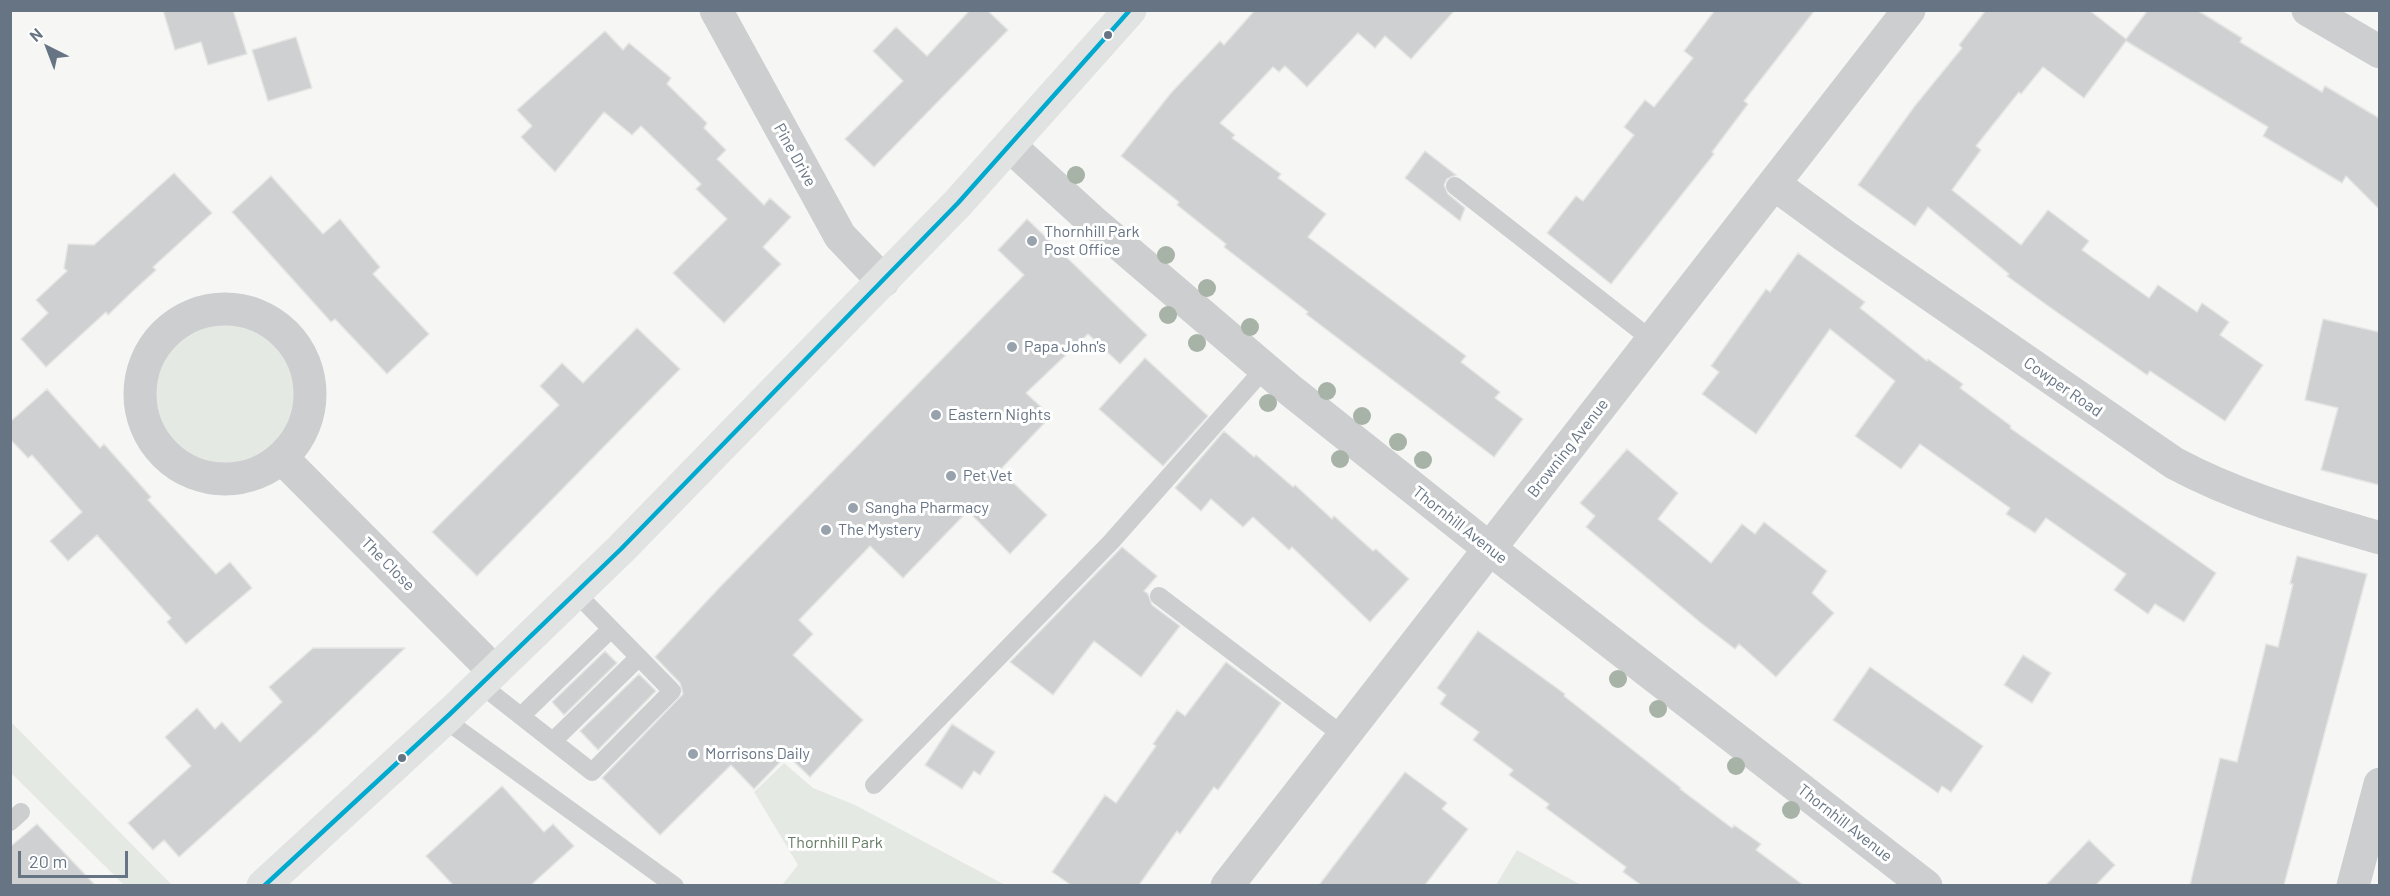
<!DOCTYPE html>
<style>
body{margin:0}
#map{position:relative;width:2390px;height:896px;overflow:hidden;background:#f6f6f5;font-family:Barlow,sans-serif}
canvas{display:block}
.frame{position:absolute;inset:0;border:12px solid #667484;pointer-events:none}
.north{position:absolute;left:18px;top:18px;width:60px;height:60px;-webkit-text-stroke:4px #fff;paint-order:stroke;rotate:318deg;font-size:16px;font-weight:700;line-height:24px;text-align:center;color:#667484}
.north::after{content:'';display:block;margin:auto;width:21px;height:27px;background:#667484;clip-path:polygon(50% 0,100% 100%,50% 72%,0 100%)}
.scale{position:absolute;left:18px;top:851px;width:110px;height:27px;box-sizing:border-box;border:3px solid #667484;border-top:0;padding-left:8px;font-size:18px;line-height:21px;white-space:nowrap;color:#667484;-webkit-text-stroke:4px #fff;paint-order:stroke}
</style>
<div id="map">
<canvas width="2390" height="896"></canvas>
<div class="frame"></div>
<div class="north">N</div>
<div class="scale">20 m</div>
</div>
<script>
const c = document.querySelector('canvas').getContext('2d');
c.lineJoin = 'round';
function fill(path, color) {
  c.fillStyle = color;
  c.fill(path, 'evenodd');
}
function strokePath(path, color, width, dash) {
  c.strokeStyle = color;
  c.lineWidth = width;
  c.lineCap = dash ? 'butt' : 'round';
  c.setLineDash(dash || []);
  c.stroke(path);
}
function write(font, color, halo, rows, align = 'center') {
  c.font = font + ' Barlow,sans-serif';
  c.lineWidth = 6;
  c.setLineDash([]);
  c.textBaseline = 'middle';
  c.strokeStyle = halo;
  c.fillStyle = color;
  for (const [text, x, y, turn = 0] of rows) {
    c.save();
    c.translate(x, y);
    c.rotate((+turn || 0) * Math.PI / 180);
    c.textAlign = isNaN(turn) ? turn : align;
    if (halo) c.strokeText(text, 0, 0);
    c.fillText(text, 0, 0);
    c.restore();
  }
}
const green = new Path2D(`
 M151 395a75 75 0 1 1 150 0a75 75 0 1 1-150 0Z
 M11 722 172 885H124L11 773Z
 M784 763 813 788 855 805 1005 885H782L798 865 754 792Z
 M1517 850 1581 885H1496Z`);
const building = new Path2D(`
 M163 10H233L247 54 208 65 201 42 175 50Z
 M970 10H987L1008 30 874 167 845 139 903 81 873 51 896 27 927 56Z
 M1255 10H1455L1411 59 1385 36 1375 48 1358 33 1307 87 1285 66 1279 72 1273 67 1220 123 1235 135 1232 138 1281 174 1278 178 1326 214 1308 237 1466 356 1461 362 1500 392 1495 398 1523 419 1494 457 1306 314 1308 312 1224 247 1226 244 1177 205 1179 202 1121 156 1171 93 1220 41 1224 45Z
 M1715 10H1815L1744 101 1748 104 1712 152 1714 154 1611 284 1547 233 1576 196 1583 201 1634 135 1624 127 1645 100 1654 107 1693 58 1684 51Z
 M1986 10H2089L2126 39 2148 10H2197L2242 38 2240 42 2322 92 2325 86 2379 118V209L2346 176 2342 183 2263 136 2268 127 2126 41 2084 98 2043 67 2021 94 2019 92 1976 146 1981 150 1952 190 2021 245 2048 210 2089 241 2082 250 2149 298 2158 285 2197 312 2202 303 2229 322 2220 335 2263 365 2225 421 2150 371 2147 375 2051 308 2007 276 2009 274 1928 207 1915 226 1858 185 1914 107 1962 48 1959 45Z
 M605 31 623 50 629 43 671 78 667 84 707 123 704 128 726 150 717 159 764 205 770 198 791 217 763 247 781 264 724 323 673 273 727 219 696 189 701 184 641 126 632 135 604 112 555 172 521 137 532 126 517 110Z
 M296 37 312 88 268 101 252 50Z
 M1425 151 1456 175 1447 179 1444 185 1448 194 1465 208 1460 221 1405 178Z
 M174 173 212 213 153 267 156 270 133 291 108 315 106 312 46 367 21 339 48 313 36 300 67 271 64 268 68 244 94 245Z
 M271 176 323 234 340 219 380 267 373 274 429 334 387 374 335 319 331 322 232 212Z
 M1027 219 1147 335 1120 364 1088 334 1026 393 1051 416 1000 470 1047 515 1010 554 968 511 903 578 870 546 799 620 813 634 793 655 863 720 810 777 787 755 754 789 731 765 660 835 602 778 683 694 680 683 655 657 720 587 1024 275 998 250Z
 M1798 253 1865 302 1860 308 1927 361 1928 359 1963 384 1960 388 2011 426 2010 428 2216 573 2184 622 2155 604 2148 614 2114 590 2126 574 2046 518 2035 533 2006 514 2010 508 1920 444 1901 469 1855 436 1895 381 1830 329 1756 434 1702 394 1719 372 1711 366 1766 289 1770 292Z
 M2323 319 2379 332V485L2321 470 2338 408 2305 400Z
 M637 328 680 369 477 576 432 532 559 405 540 386 562 363 583 383Z
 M1145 358 1208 416 1163 466 1099 409Z
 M47 389 100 448 104 444 151 497 148 500 216 574 230 562 252 588 186 644 167 622 171 618 97 535 68 561 50 541 82 512 32 455 28 458 10 439V422Z
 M1224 431 1254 457 1256 455 1293 487 1295 485 1332 519 1334 516 1373 551 1376 549 1409 579 1370 622 1292 547 1289 550 1253 517 1243 527 1211 499 1201 511 1175 488Z
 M1627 449 1678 493 1658 519 1711 563 1742 524 1755 534 1764 522 1827 571 1812 593 1834 613 1776 677 1739 644 1735 649 1701 623 1586 527 1595 516 1580 503Z
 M1122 547 1157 576 1144 591 1148 594 1152 605 1180 626 1141 677 1094 641 1053 695 1010 662Z
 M2297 556 2367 574 2284 885H2190L2220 758 2237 762 2266 644 2278 647 2293 584H2290Z
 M1478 631 1565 694 1564 696 1681 788 1680 789 1732 828 1734 825 1761 844 1756 850 1803 885H1641L1623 872 1626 867 1546 808 1549 804 1509 775 1513 770 1473 740 1479 732 1440 704 1446 695 1437 688Z
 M313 648H405L316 733 179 857 164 840 153 850 128 823 191 766 165 737 197 708 215 729 222 722 240 742 282 702 269 687Z
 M605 651 617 663 564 715 552 702Z
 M2023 655 2051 673 2032 703 2004 685Z
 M1226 662 1281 703 1218 790 1214 787 1180 834 1177 831 1139 885H1071L1052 872 1105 795 1116 803 1156 746 1153 744 1177 710 1185 716Z
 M1870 667 1983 746 1951 792 1942 786 1938 793 1833 720Z
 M639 674 656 691 598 750 580 731Z
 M952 724 995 752 980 775 974 771 962 789 925 765Z
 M1405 772 1447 803 1442 809 1468 829 1425 885H1319Z
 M502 786 544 832 553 824 574 846 531 885H453L426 856Z
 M37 824 95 885H10V847Z
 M2089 840 2115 865 2096 885H2046Z`);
const service = new Path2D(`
 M1455 186 1652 340
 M1159 596 1345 737
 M480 684 592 772 672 691 576 593
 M521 716 611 629
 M444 719 675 886
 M553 741 639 657
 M874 785 1111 542 1264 369
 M10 822 21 812`);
const minor = new Path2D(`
 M716 10 840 236 883 281
 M2308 10 2380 52
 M1010 146 1091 220 1290 390 1490 549 1926 886
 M1774 184 1845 236 2174 463C2239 498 2309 517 2380 538
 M140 394a85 85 0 1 1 170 0a85 85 0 1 1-170 0Z
 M282 458 494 671
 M1227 886 1909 10
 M2353 886 2380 784`);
const primary = new Path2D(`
 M263 886 450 714 621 549 958 203 1130 10`);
const bus1 = new Path2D(`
 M264 886 450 714 621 549 958 203 1130 10`);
const trees = [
 [1076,175],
 [1166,255],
 [1207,288],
 [1168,315],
 [1250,327],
 [1197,343],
 [1327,391],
 [1268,403],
 [1362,416],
 [1398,442],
 [1340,459],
 [1423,460],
 [1618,679],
 [1658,709],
 [1736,766],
 [1791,810]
];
const markers = [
 [1108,35,5,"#667484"],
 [1032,241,6,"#98a2ac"],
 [1012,347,6,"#98a2ac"],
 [936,415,6,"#98a2ac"],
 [951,476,6,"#98a2ac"],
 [853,508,6,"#98a2ac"],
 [826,530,6,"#98a2ac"],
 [693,754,6,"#98a2ac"],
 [402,758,5,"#667484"]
];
const streetNames = [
 ["Pine Drive",795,155,61],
 ["Cowper Road",2063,387,35],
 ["Browning Avenue",1568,448,-52],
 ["Thornhill Avenue",1460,525,38],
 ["The Close",388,564,45],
 ["Thornhill Avenue",1845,823,38]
];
const poiNames = [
 ["Thornhill Park",1044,232],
 ["Post Office",1044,250],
 ["Papa John's",1024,347],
 ["Eastern Nights",948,415],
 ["Pet Vet",963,476],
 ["Sangha Pharmacy",865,508],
 ["The Mystery",838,530],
 ["Morrisons Daily",705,754]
];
const parkNames = [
 ["Thornhill Park",835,843]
];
fill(green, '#e5e9e3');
fill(building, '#cfd0d1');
strokePath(building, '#e5e5e4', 1.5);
strokePath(service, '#cdced0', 18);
strokePath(minor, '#cdced0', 33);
strokePath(primary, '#e1e2e2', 33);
strokePath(bus1, '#00a9ce', 4.5);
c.fillStyle = '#a7b3a6';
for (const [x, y] of trees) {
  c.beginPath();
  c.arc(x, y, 9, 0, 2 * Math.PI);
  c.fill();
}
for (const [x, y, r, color] of markers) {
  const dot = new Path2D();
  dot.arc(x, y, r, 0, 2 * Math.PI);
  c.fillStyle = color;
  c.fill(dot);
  strokePath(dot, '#fff', 2);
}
write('16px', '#667484', '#fff', streetNames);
write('16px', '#667484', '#fff', poiNames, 'left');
write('16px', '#677c65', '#fff', parkNames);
</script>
